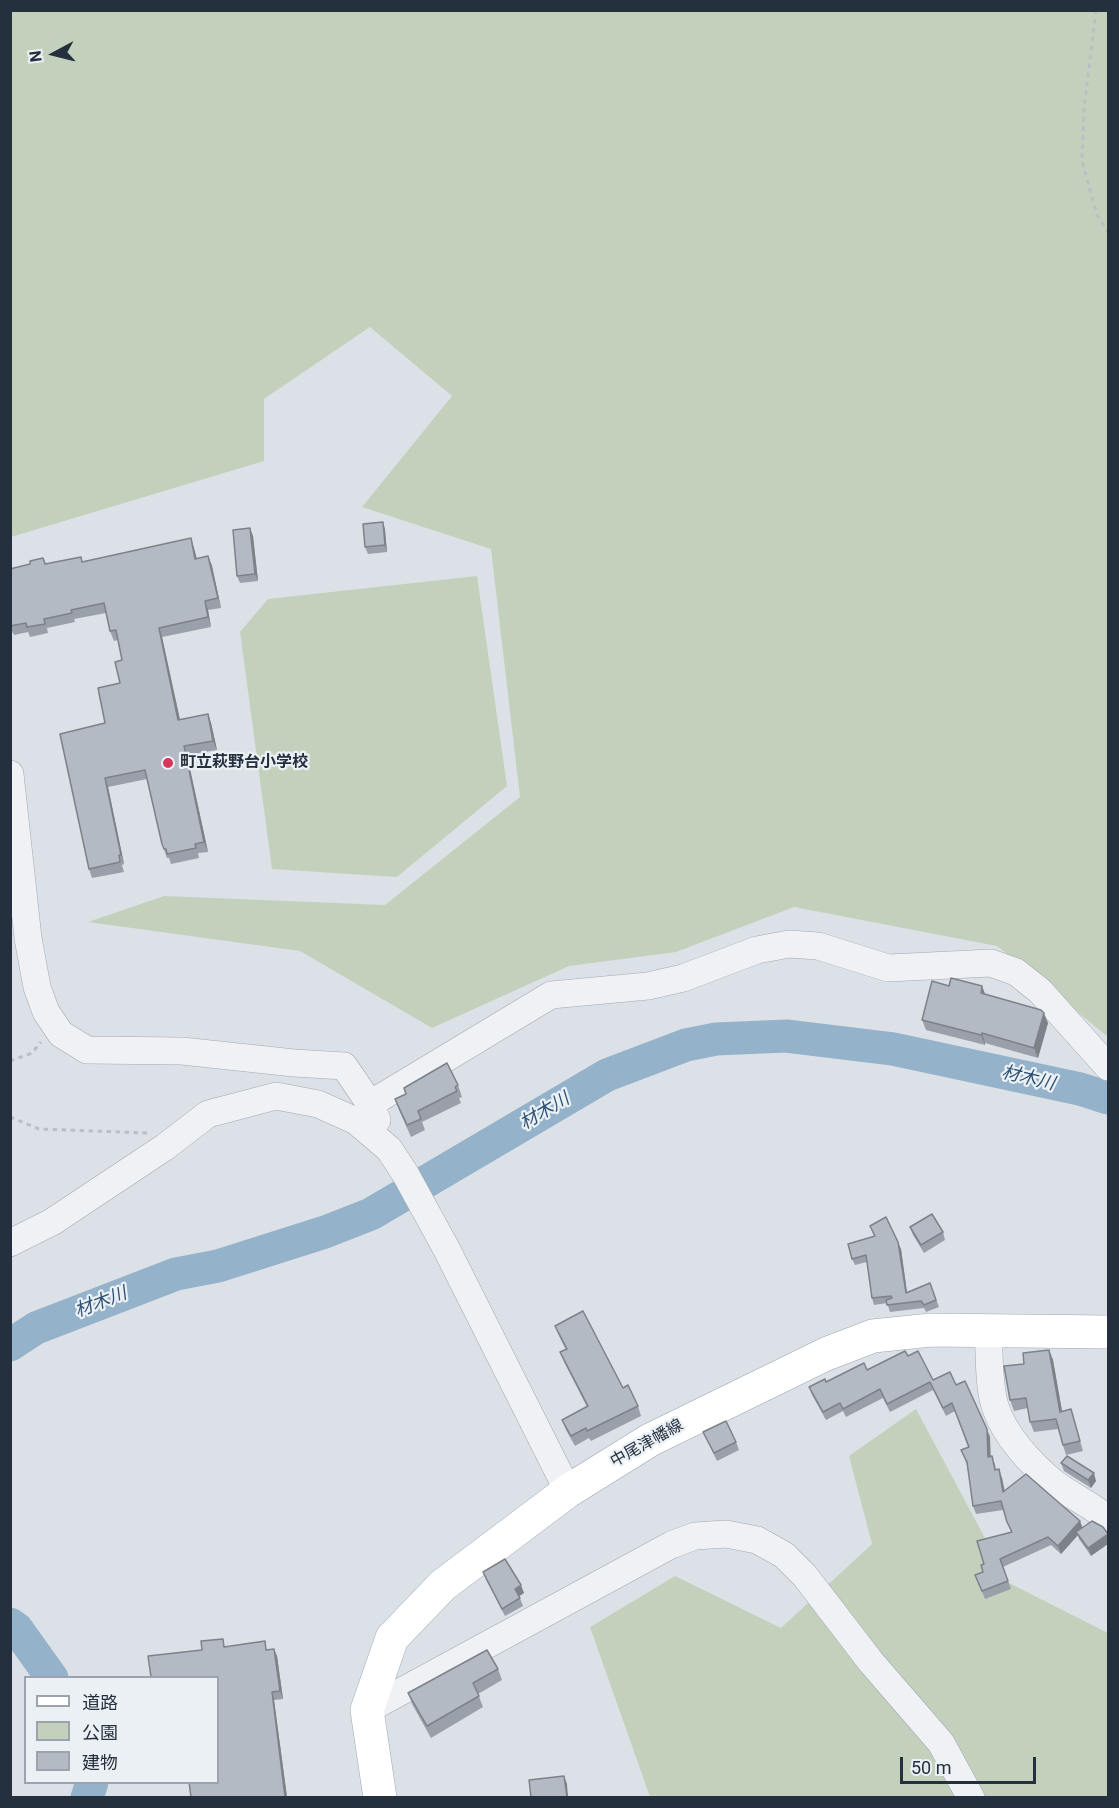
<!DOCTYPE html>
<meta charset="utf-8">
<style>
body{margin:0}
#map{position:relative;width:1119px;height:1808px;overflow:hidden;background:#dce1e7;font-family:Roboto,"Noto Sans JP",sans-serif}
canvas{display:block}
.frame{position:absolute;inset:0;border:12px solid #25303e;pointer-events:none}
.legend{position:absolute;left:24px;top:1676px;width:195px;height:108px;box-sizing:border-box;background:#ebf0f5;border:2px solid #9ca3ac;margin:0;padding:8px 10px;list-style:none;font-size:18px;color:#25303e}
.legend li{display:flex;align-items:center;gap:12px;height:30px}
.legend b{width:30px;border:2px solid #9ca3ac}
.north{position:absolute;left:24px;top:24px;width:60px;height:60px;-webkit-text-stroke:4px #ebf0f5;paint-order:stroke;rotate:263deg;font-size:16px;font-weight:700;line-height:24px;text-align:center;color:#25303e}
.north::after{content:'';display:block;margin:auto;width:21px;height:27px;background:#25303e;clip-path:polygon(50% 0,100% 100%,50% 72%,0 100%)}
.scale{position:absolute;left:900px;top:1757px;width:136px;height:27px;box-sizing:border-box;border:3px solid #25303e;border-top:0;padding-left:8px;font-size:18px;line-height:21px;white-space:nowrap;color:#25303e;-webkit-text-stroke:4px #ebf0f5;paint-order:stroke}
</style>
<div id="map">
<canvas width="1119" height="1808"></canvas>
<div class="frame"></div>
<ul class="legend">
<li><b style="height:8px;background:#fff"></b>道路</li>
<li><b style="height:16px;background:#c3d1bc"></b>公園</li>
<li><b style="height:16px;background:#b3bac4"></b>建物</li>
</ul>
<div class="north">N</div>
<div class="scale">50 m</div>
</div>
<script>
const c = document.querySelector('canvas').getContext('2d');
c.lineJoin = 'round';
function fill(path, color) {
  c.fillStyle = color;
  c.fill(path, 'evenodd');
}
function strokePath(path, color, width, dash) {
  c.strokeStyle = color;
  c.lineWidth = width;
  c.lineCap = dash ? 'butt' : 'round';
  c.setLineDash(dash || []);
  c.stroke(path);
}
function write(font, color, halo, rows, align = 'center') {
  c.font = font + ' Roboto,"Noto Sans JP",sans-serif';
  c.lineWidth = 4.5;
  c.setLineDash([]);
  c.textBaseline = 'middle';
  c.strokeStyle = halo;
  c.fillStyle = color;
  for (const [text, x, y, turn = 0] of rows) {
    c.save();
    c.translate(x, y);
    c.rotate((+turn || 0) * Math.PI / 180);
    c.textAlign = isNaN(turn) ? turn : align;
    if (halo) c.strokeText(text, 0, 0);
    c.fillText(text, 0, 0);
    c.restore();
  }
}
const green = new Path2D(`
 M11 11H1108V1037L997 946 794 907 676 952 569 966 432 1028 300 951 88 922 164 896 385 905 520 797 491 549 362 507 452 396 370 327 264 399V461L11 537Z
 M477 576 507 786 397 877 272 869 240 632 268 599Z
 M916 1409 1009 1583 1108 1633V1797H650L590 1627 675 1576 781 1628 872 1544 849 1456Z`);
const river = new Path2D(`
 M10 1345 36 1328 176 1274 218 1266 325 1232 371 1214 607 1075 686 1045 716 1039 786 1036 893 1049 1080 1089 1108 1098
 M10 1624 17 1629 52 1678
 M87 1798 92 1782`);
const path = new Path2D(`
 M1096 10 1084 109 1082 161 1097 215 1108 232
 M10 1061 32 1053 41 1042
 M10 1117 39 1129 147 1133`);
const minor = new Path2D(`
 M10 774 28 938 37 987 46 1012 61 1034 87 1050 182 1051 294 1063 344 1066 370 1104 377 1120
 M370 1104 551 995 648 986 683 978 757 950 789 944 818 946 888 968 991 963 1016 972 1040 991 1108 1067
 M10 1243 52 1222 165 1147 208 1114 276 1096 318 1104 356 1121 389 1149 406 1175 447 1250 568 1491
 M988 1332C990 1356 988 1383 995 1406 1004 1435 1031 1464 1054 1483 1071 1496 1092 1505 1108 1519
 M367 1710 671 1545 695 1536 726 1534 757 1540 784 1555 805 1576 871 1662 941 1743 971 1798`);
const major = new Path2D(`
 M380 1798 367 1710 392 1638 443 1585 568 1491 650 1440 826 1354 873 1336 931 1330 1108 1332`);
const wall = new Path2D(`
 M383 522 385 530 387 552 368 554 365 547Z
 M253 536 258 581 240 583 237 576Z
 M194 548 197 559 208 556 212 566 221 608 208 610 211 627 162 637 180 720 208 714 211 723 217 750 187 755 208 852 198 853 199 858 171 864 169 858H167L162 844 147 779 108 787 124 864 122 865 124 872 92 878 89 869 105 723 120 683 122 660 118 640 114 641 110 631 106 613 74 619 75 622 47 628 48 633 30 637 28 632 14 635 10 627V569L30 564 43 558 46 564 82 562Z
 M986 995 1048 1023 1038 1058 985 1043V1045L926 1030 922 1020Z
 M458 1085 462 1097 459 1098 461 1103 422 1122 425 1130 411 1137 399 1110 395 1099 406 1094 404 1088Z
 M870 1226 901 1249 907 1292 930 1283 939 1307 926 1312 924 1308 890 1312 887 1303 874 1305 872 1298 867 1262 855 1265 852 1259 874 1236Z
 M910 1227 943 1232 945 1240 924 1253 913 1235Z
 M555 1326 623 1388 638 1406 641 1416 591 1441 589 1438 575 1446 566 1430 562 1420 587 1407 564 1362 560 1352 566 1350 559 1336Z
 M1049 1350 1053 1360 1062 1412 1071 1409 1083 1451 1066 1455 1058 1429 1034 1432 1030 1422 1028 1408 1014 1411 1010 1400 1024 1364Z
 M908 1356 933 1380 956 1385 990 1437V1456L995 1464 996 1470 1002 1478 1005 1491 1080 1521 1091 1556 1079 1539 1078 1535 1061 1554 1051 1545 1003 1567 1011 1589 985 1599 975 1575 983 1572 984 1564 1011 1532 1003 1510 976 1514 973 1506 967 1465 961 1450 968 1447 955 1411 946 1416 933 1390 890 1412 883 1398 846 1417 843 1411 826 1420 812 1395 809 1387 867 1370Z
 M703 1432 736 1442 739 1450 717 1461Z
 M1061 1463 1096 1481 1091 1488 1064 1471Z
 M483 1572 524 1593 519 1596 523 1606 505 1616 486 1580Z
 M225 1646 268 1649 277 1656 283 1699 274 1700 287 1797H191L218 1782Z
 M498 1669 502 1680 478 1694 483 1707 431 1738 412 1704 408 1693Z`);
const shadedWall = new Path2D(`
 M383 522 385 530 387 552 385 545Z
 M250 528 253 536 258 581 255 574Z
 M191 538 194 548 199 569 195 559Z
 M208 556 212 566 221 608 218 598Z
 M205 601 208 610 211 627 208 617Z
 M159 628 162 637 182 729 178 720Z
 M208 714 211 723 217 750 213 741Z
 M184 746 187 755 208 852 204 842Z
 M105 778 108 787 124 864 121 855Z
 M982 986 986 996 981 993Z
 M1044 1013 1048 1023 1038 1058 1034 1048Z
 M982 1033 985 1043V1045L981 1035Z
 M898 1242 901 1249 908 1300 906 1293Z
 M1049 1350 1053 1360 1064 1422 1060 1412Z
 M987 1429 990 1437 991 1465 988 1457Z
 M999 1469 1002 1478 1006 1501 1003 1492Z
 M1094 1473 1096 1481 1091 1488 1088 1480Z
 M1080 1521 1083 1529 1076 1532 1078 1535 1061 1554 1058 1546Z
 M1108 1534V1544L1091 1556 1088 1548Z
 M521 1585 524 1593 518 1597 515 1589Z
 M274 1649 277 1656 283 1699 280 1691Z
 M272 1692 274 1700 287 1797H285Z
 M564 1776 567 1784 568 1797H567Z`);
const building = new Path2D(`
 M383 522 385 545 365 547 363 524Z
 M250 528 255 574 237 576 233 530Z
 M191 538 195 559 208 556 218 598 205 601 208 617 159 628 178 720 208 714 213 741 184 746 204 842 195 844 196 848 167 854 166 849H164L162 844 145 770 105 778 121 855H119L120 862 89 869 60 734 105 723 98 688 120 683 115 662 122 660 116 630 110 631 104 603 71 610 72 613 44 619 45 624 27 627 26 623 10 626V569L30 564V561L43 558 45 564 81 557 82 562Z
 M951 978 982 986 981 993 1041 1010 1044 1013 1034 1048 982 1033 981 1035 922 1020 932 981 949 986Z
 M447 1063 458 1085 455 1087 457 1091 418 1111 421 1119 407 1125 395 1099 406 1094 404 1088Z
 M932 1214 943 1232 921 1245 910 1227Z
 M886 1217 898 1242 906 1293 930 1283 936 1300 924 1305 921 1301 887 1305 886 1300 892 1298 891 1296 872 1298 866 1255 852 1259 848 1244 875 1236 870 1226Z
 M583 1311 623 1388 628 1385 638 1406 587 1431 586 1428 571 1436 562 1420 588 1406 560 1352 567 1349 555 1326Z
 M1049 1350 1060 1412 1071 1409 1080 1441 1063 1445 1056 1419 1030 1422 1026 1398 1010 1400 1004 1366 1024 1364 1023 1353Z
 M905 1351 908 1356 918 1351 933 1380 950 1372 956 1385 965 1381 987 1429 988 1457 992 1456 995 1470 999 1469 1003 1492 1026 1474 1080 1521 1058 1546 1048 1537 1000 1559 1008 1581 982 1591 975 1575 983 1572 981 1565 984 1564 977 1541 1012 1532 1007 1522 1001 1501 973 1506 967 1462 961 1450 969 1447 952 1403 943 1408 930 1382 887 1404 880 1389 843 1409 840 1403 823 1412 809 1387 825 1379 826 1382 864 1363 867 1370Z
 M726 1421 736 1442 714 1453 703 1432Z
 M1067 1456 1094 1473 1088 1480 1061 1463Z
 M1092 1521 1103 1527 1108 1534 1088 1548 1076 1532Z
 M505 1559 521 1585 515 1589 520 1598 502 1609 483 1572Z
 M223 1639 224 1647 265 1641 266 1650 274 1649 280 1691 272 1692 285 1797H191L189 1782H218V1677H151L148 1656 202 1650 201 1641Z
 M487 1650 498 1669 473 1683 479 1696 427 1726 408 1693Z
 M564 1776 567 1797H531L529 1780Z`);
const markers = [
 [168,763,6,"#d5385b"]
];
const poiNames = [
 ["町立萩野台小学校",180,763]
];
const streetNames = [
 ["中尾津幡線",647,1444,-29]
];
const waterNames = [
 ["材木川",1028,1079,13],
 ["材木川",545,1112,-31],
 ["材木川",101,1303,-21]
];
fill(green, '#c3d1bc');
strokePath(river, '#94b2ca', 33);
strokePath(minor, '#a1a8b1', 28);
strokePath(major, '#9aa6b3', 34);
strokePath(path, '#babfc5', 3, [4.5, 4.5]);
strokePath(minor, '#eff1f5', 27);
strokePath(major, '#fff', 33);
fill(wall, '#9aa0a9');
fill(shadedWall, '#7d8289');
fill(building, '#b3bac4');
strokePath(building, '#7d8289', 1.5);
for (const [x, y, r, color] of markers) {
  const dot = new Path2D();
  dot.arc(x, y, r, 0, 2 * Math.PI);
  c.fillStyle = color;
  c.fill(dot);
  strokePath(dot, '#ebf0f5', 2);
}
write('bold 16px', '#25303e', '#ebf0f5', poiNames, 'left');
write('16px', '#25303e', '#ebf0f5', streetNames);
write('italic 18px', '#2d5274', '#ebf0f5', waterNames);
</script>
